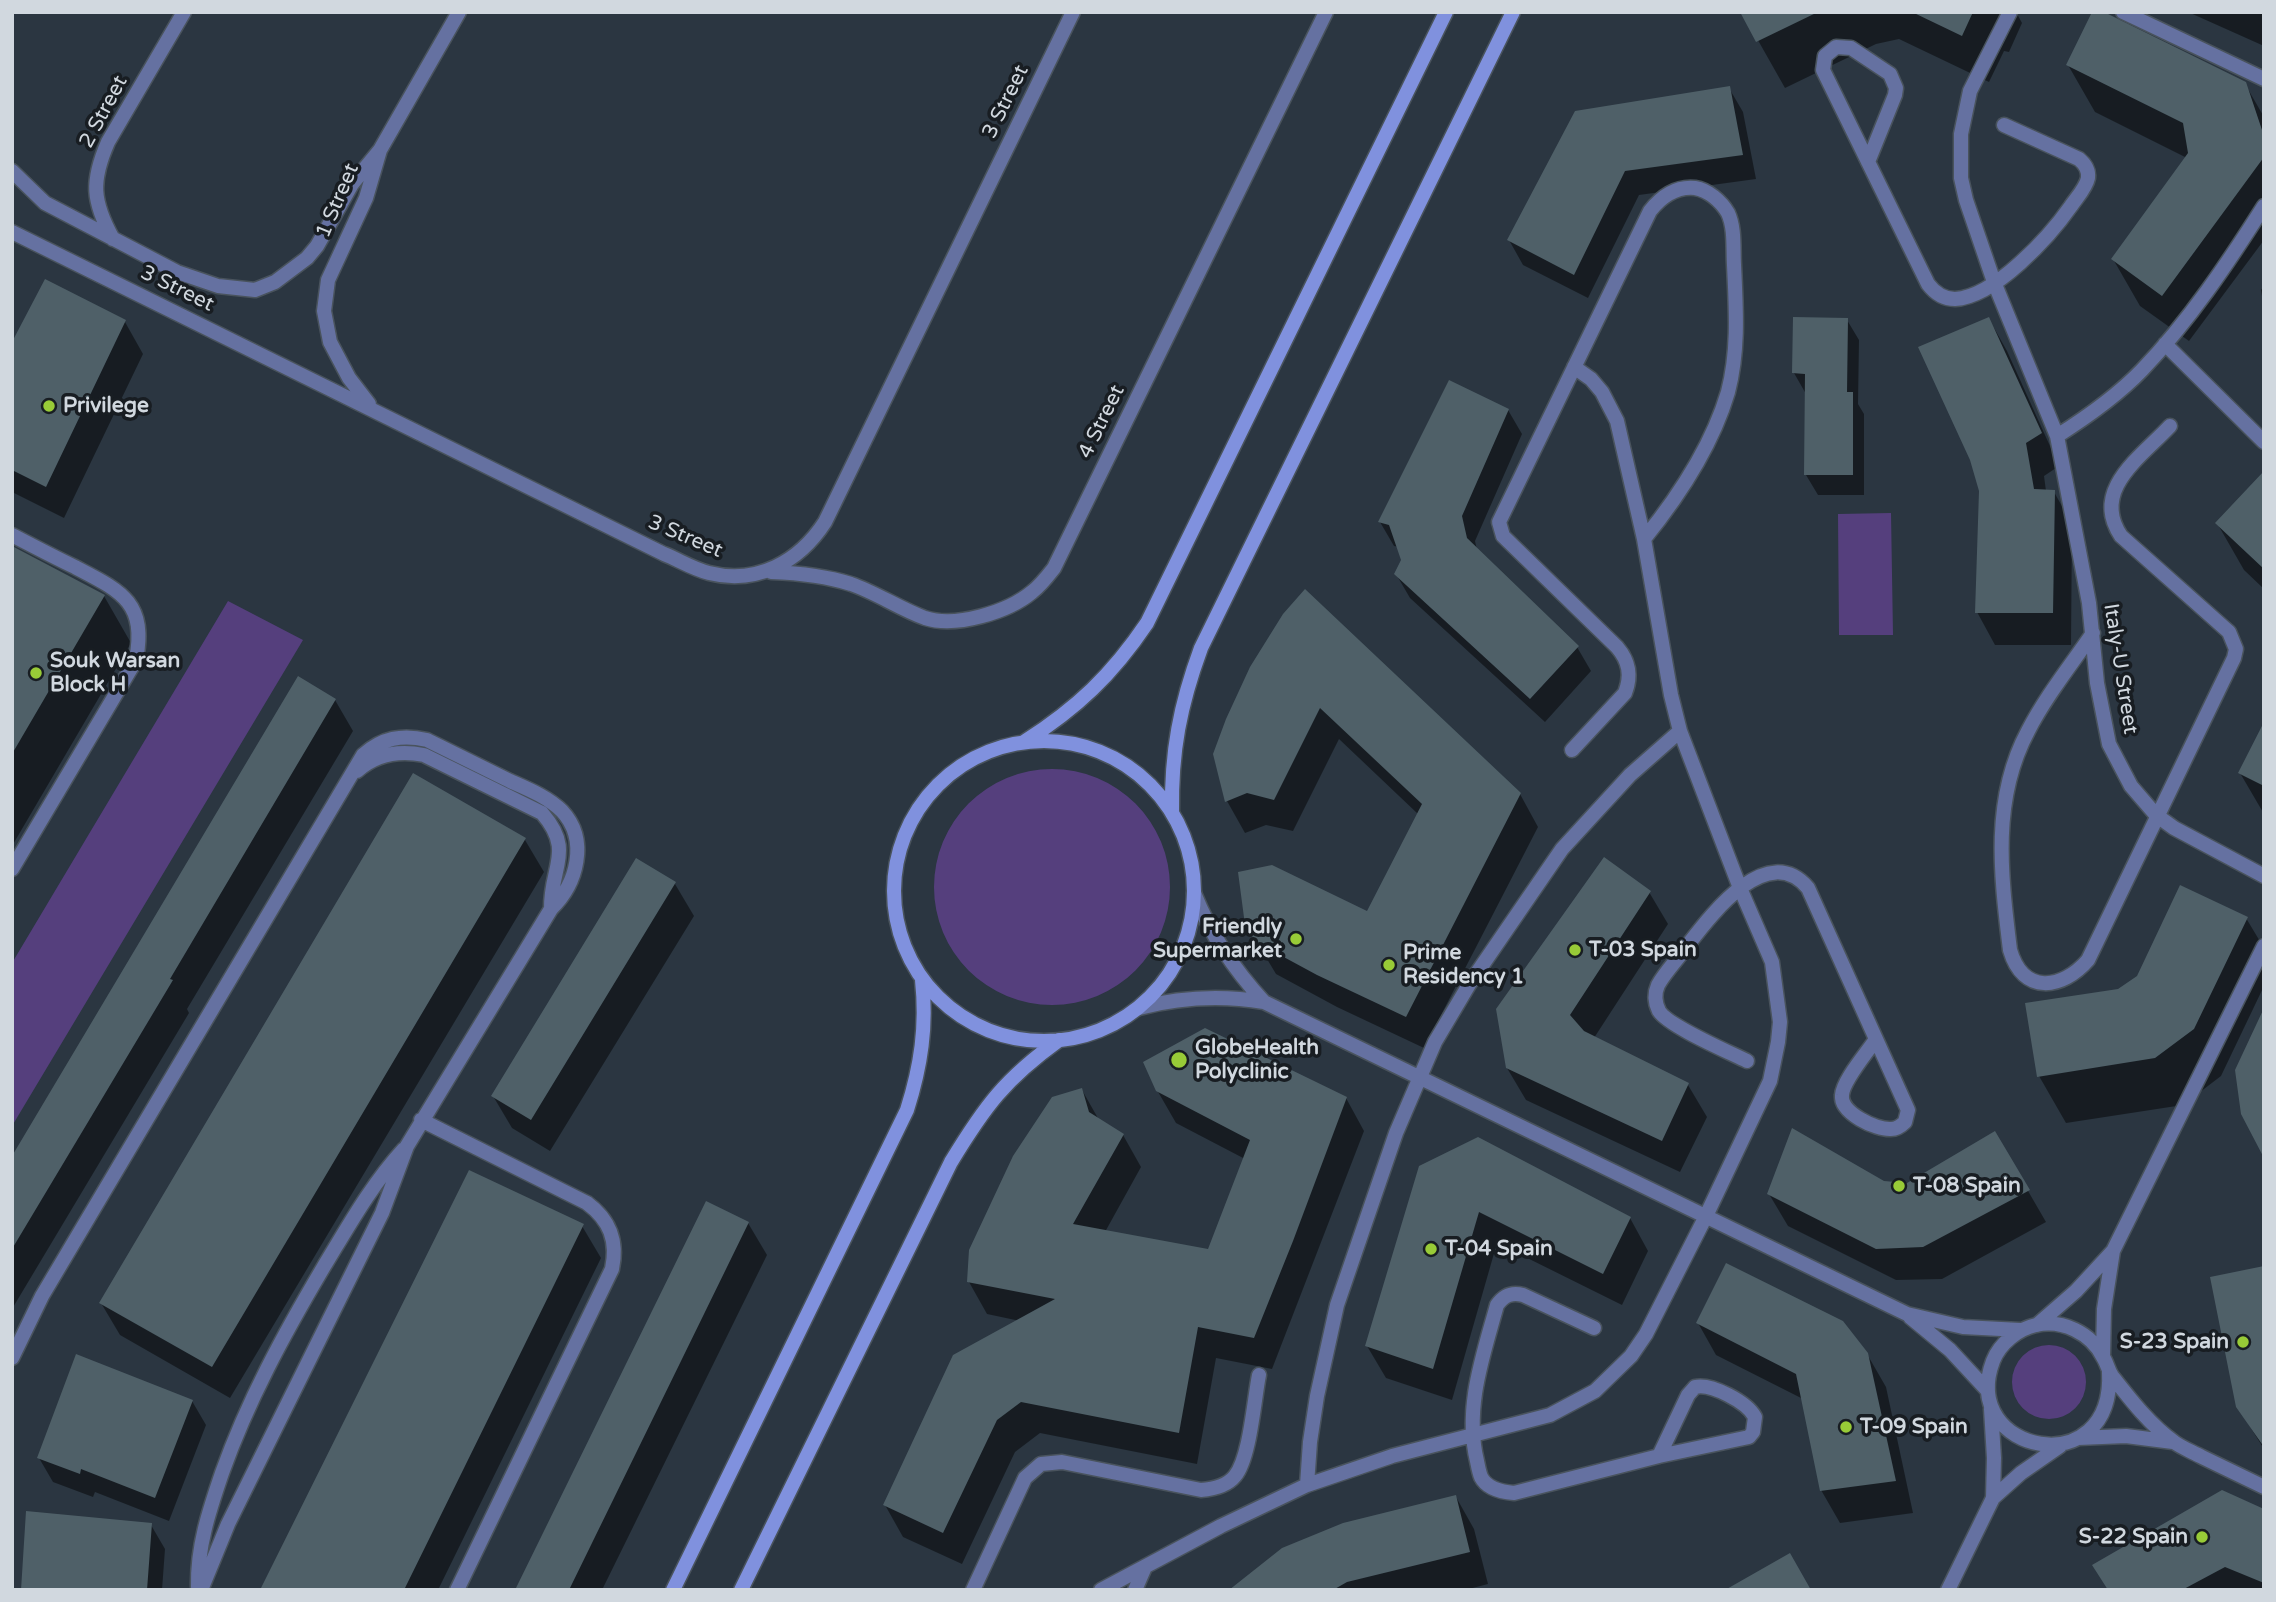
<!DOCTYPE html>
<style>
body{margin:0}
#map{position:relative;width:2276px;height:1602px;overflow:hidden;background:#2b3641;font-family:"Varela Round",sans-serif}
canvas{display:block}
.frame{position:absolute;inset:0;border:14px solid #d1d8df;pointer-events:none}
</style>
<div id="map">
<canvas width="2276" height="1602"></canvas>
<div class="frame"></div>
</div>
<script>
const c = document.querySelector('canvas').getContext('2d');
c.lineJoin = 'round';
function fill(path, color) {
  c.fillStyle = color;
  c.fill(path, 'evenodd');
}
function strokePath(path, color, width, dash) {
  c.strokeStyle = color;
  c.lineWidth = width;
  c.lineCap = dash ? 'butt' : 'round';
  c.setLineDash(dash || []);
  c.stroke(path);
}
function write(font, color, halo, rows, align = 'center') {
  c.font = font + ' "Varela Round",sans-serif';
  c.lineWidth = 7;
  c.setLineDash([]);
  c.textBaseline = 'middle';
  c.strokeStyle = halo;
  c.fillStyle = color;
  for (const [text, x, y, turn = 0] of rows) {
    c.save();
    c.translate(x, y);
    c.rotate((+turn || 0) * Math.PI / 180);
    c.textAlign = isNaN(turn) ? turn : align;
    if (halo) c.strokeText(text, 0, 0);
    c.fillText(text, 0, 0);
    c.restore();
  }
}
const green = new Path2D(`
 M1891 513 1893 635H1839L1838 514Z
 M228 601 303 640 12 1126V963Z
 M934 887a118 118 0 1 1 236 0a118 118 0 1 1-236 0Z
 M2012 1382a37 37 0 1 1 74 0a37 37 0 1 1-74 0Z`);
const shadow = new Path2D(`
 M1742 12H2016L2022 23 2009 52 2004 51 1989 82 1899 39 1876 44 1785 88Z
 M2188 12H2264V46Z
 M2068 65 2245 84 2264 117V240L2189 341 2140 306 2113 259 2187 158 2095 112Z
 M1729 88 1743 112 1756 179 1639 195 1588 298 1523 265 1509 240Z
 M2264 286V308L2261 290Z
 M1989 319 2007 351 2059 466 2044 476 2046 491 2054 492 2072 524 2071 645H1995L1977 612 1980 490 1972 460Z
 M1847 320 1859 340 1858 404 1864 414V495H1818L1806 475V394L1794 373Z
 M125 322 143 354 64 518 12 492V346Z
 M1508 410 1522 434 1475 541 1477 550 1577 647 1591 671 1545 722 1410 598 1396 574 1403 560 1399 547 1394 546 1380 522Z
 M2264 474V589L2244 570 2217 523Z
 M12 548 104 596 131 643 12 846Z
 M1252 668 1520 794 1538 827 1424 1048 1337 1007 1276 974 1246 924 1368 914 1418 814 1339 739 1293 831 1266 825 1245 833 1227 801 1215 755Z
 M335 700 353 731 187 1009 189 1013 12 1309V1159Z
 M2264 726V814L2240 773Z
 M413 775 525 840 544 872 230 1398 120 1335 101 1303Z
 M636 860 675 884 694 916 550 1151 512 1128 493 1096Z
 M1649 892 1668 924 1594 1038 1688 1085 1707 1117 1680 1172 1526 1100 1507 1068Z
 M2246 918 2264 948V986L2221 1076 2183 1105 2066 1123 2039 1076 2118 990Z
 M1082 1090 1099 1120 1123 1135 1141 1167 1105 1232 1209 1251 1245 1159 1176 1123 1157 1090 1346 1098 1364 1131 1272 1369 1216 1358 1197 1464 1040 1433 1015 1452 962 1564 903 1537 885 1505 1020 1321 987 1314 969 1282Z
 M1995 1134 2046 1222 1942 1279 1896 1280 1788 1226 1769 1194 1883 1182 1908 1185Z
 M1421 1167 1630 1218 1648 1251 1622 1305 1497 1243 1452 1400 1386 1378 1367 1346Z
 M748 1223 767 1255 602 1590H517Z
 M582 1226 601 1258 438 1590H262Z
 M2264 1268V1449L2237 1406Z
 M1698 1323 1867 1354 1886 1387 1913 1513 1840 1523 1821 1490 1803 1399 1716 1355Z
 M192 1401 206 1425 169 1521 95 1492 93 1497 53 1482 39 1458Z
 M1456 1497 1474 1529 1488 1584 1465 1590H1232Z
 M2264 1511V1590H2108Z
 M151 1525 165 1549 162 1590H22Z`);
const building = new Path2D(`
 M1740 12H1818L1756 42Z
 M1912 12H1973L1962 36Z
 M2092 12H2104L2246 82 2264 136V157L2162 296 2111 259 2188 153 2183 123 2066 65Z
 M1730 86 1743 155 1625 171 1574 275 1507 240 1575 111Z
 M45 279 126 320 46 487 12 470V342Z
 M1793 317 1848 318 1847 392H1853V475H1804L1805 374 1792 373Z
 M1989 317 2042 433 2026 443 2034 489 2055 490 2053 613H1975L1979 491 1970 460 1918 347Z
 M1449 380 1509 409 1462 516 1467 538 1579 646 1530 699 1394 574 1401 560 1389 525 1378 522Z
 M2264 471V569L2215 523Z
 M12 546 105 595 12 754Z
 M1305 589 1521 793 1406 1017 1317 975 1256 942 1245 925 1238 872 1272 865 1367 911 1422 804 1320 708 1274 800 1247 793 1225 802 1213 754 1226 719 1250 667 1283 614Z
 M298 676 336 699 170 979 173 980 12 1249V1156Z
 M2264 722V786L2238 773Z
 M413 773 526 838 212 1367 99 1303Z
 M1604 857 1651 891 1570 1015 1584 1031 1689 1083 1662 1141 1506 1068 1496 1009Z
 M636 858 676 882 531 1120 491 1096Z
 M2180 885 2248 917 2194 1029 2155 1058 2037 1077 2025 1003 2118 989 2137 976Z
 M2264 1008V1158L2241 1114 2235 1070Z
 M1205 1028 1347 1097 1293 1241 1254 1338 1198 1327 1179 1433 1021 1402 997 1420 943 1533 883 1505 953 1355 1055 1299 967 1282 969 1250 1013 1156 1052 1097 1082 1088 1089 1112 1124 1134 1073 1224 1208 1249 1250 1140 1156 1091 1143 1062Z
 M1792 1128 1884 1181 1907 1183 1995 1131 2030 1190 1923 1247 1876 1249 1767 1194Z
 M1478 1137 1631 1217 1603 1274 1479 1212 1433 1369 1365 1346 1419 1166Z
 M469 1170 584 1224 404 1590H260Z
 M706 1201 749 1222 569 1590H515Z
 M1726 1263 1843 1321 1868 1353 1896 1481 1820 1491 1796 1374 1696 1323Z
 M2264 1266V1447L2236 1407 2210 1277Z
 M76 1354 193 1400 155 1498 81 1469 80 1474 37 1458Z
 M2222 1490 2264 1509V1583L2225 1567 2182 1590H2108L2092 1565Z
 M1456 1495 1470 1552 1347 1582 1333 1590H1229L1282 1548 1343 1523Z
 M26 1511 152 1523 147 1590H21Z
 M1790 1553 1811 1590H1725Z`);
const street = new Path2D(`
 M2010 12 1970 91 1961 134V178L1966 200 1994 282 2057 436 2089 603 2097 683 2109 744 2131 786 2156 815 2174 828 2264 876
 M2123 12 2264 79
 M1868 162 1895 95 1896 88 1890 74 1851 48 1836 47 1825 56 1823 70 1928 284C1934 292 1943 299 1955 299 1995 297 2050 236 2071 206 2077 197 2086 188 2088 178 2089 170 2085 164 2079 159L2004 125
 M12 171 45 203 177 272 218 286 255 290 275 282 307 258 317 246 352 184 380 150
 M12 232 664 554C679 560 693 569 709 573 757 585 799 562 825 522L1073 12
 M113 239C92 201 91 181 108 142L184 12
 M2165 344 2264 442
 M369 404 349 378 330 342 324 311 328 280 366 198 380 150 459 12
 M2057 436C2087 417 2117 396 2142 370 2189 321 2228 263 2264 206
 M12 535C33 546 54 557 75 567 121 591 147 602 136 660L12 869
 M771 572C799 573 826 576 851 584 877 593 900 609 925 618 956 628 1008 612 1032 592 1041 585 1047 577 1054 568L1326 12
 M2093 633C2071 665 2046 696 2028 731 1991 800 2001 876 2010 950 2023 995 2062 990 2088 960L2234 658 2236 649 2229 632 2121 536C2090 490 2141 457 2170 426
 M1572 750 1625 693C1632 675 1629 661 1617 647L1503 536 1499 522 1650 211C1661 197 1675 186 1695 188 1708 190 1721 201 1728 213 1735 228 1733 248 1734 265 1736 308 1739 350 1728 392 1712 446 1679 496 1644 539
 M357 771C376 754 399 750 424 755L542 813C575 851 550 867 551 909
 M1194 893C1211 935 1233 968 1264 1002
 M1139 1008C1181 997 1220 995 1264 1002L1907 1314 1963 1327 2020 1330
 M1747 1061C1729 1052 1668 1026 1659 1011 1655 1003 1654 994 1658 985 1665 972 1678 959 1687 946 1711 915 1767 840 1808 888L1908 1110 1905 1122C1901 1126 1897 1129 1891 1129 1876 1130 1840 1113 1842 1095 1843 1080 1867 1053 1876 1039
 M421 1120 587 1203C610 1220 618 1241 612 1269L457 1590
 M1910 1317 1950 1350 1988 1391
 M2037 1325 2076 1291 2112 1252
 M1594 1328 1523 1295C1512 1292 1504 1295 1497 1305 1483 1356 1464 1408 1477 1461 1478 1466 1479 1472 1481 1477 1487 1489 1502 1492 1514 1493L1659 1456 1749 1437 1753 1432 1755 1417C1747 1402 1711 1383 1695 1387L1688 1395 1659 1456
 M2103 1356 2104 1309 2113 1251 2264 946
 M12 1358 42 1296 363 755C382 738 402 734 427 740 455 754 482 767 510 781 528 789 548 797 562 811 589 840 577 884 551 909L407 1146 382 1213 228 1524 201 1590
 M2109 1372C2115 1485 1958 1454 1993 1361 2000 1343 2018 1329 2036 1325 2062 1319 2091 1333 2103 1357 2107 1363 2108 1370 2112 1376 2130 1399 2150 1425 2174 1442 2182 1448 2193 1452 2202 1457 2223 1467 2243 1477 2264 1487
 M1991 1409 1994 1458 1993 1498
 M2078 1438 2126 1436 2173 1442
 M1307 1485 1310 1442 1317 1396 1337 1305 1396 1133 1435 1042 1470 983 1562 849 1630 775 1680 731
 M198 1587C197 1547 209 1511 222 1473 248 1400 284 1334 323 1268 348 1227 371 1185 404 1149
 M973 1590 1025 1478 1041 1464 1062 1462 1201 1490C1214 1489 1227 1486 1235 1476 1250 1458 1254 1400 1259 1375
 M1101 1590 1221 1526 1307 1485 1392 1456 1550 1415 1595 1391 1631 1356 1646 1334 1706 1216 1770 1081 1778 1042 1780 1022 1772 962 1740 888 1680 731 1671 695 1644 539 1617 421 1602 392 1591 379 1574 367
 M1135 1590 1145 1567
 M1948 1590 1993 1498 2021 1473 2060 1446`);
const secondary = new Path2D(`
 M894 891a150 150 0 1 1 300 0a150 150 0 1 1-300 0Z
 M1024 742C1077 708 1112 675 1147 623L1446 12
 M1172 812C1171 752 1180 705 1201 648L1513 12
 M673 1590 907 1110C921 1066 927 1026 922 980
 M741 1590 951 1162C985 1106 1005 1079 1059 1040`);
const markers = [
 [49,406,7,"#98cb37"],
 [36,673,7,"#98cb37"],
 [1296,939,7,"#98cb37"],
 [1575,950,7,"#98cb37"],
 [1389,965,7,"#98cb37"],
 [1179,1060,9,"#98cb37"],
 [1899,1186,7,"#98cb37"],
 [1431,1249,7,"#98cb37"],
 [2243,1342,7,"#98cb37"],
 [1846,1427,7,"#98cb37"],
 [2202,1537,7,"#98cb37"]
];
const streetNames = [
 ["3 Street",1006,102,-64],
 ["2 Street",104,112,-62],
 ["1 Street",338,201,-67],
 ["3 Street",177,289,26],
 ["4 Street",1102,422,-64],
 ["3 Street",685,537,23],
 ["Italy-U Street",2120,669,81]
];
const poiNames = [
 ["Privilege",63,406],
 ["Souk Warsan",50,661],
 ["Block H",50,685],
 ["Friendly",1282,927,"right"],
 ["Supermarket",1282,951,"right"],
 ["T-03 Spain",1589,950],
 ["Prime",1403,953],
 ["Residency 1",1403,977],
 ["GlobeHealth",1195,1048],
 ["Polyclinic",1195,1072],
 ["T-08 Spain",1913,1186],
 ["T-04 Spain",1445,1249],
 ["S-23 Spain",2229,1342,"right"],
 ["T-09 Spain",1860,1427],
 ["S-22 Spain",2188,1537,"right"]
];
fill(green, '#553f7d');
fill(shadow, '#0007');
fill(building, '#4f6068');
strokePath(street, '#49535d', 17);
strokePath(secondary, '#49535d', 17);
strokePath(street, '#6571a1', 14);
strokePath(secondary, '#8091de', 14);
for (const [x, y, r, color] of markers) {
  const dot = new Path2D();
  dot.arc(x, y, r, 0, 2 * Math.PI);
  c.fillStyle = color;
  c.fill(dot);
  strokePath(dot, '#181d22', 2.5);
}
write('21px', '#d1d8df', '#181d22', streetNames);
write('bold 21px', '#d1d8df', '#181d22', poiNames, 'left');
</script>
